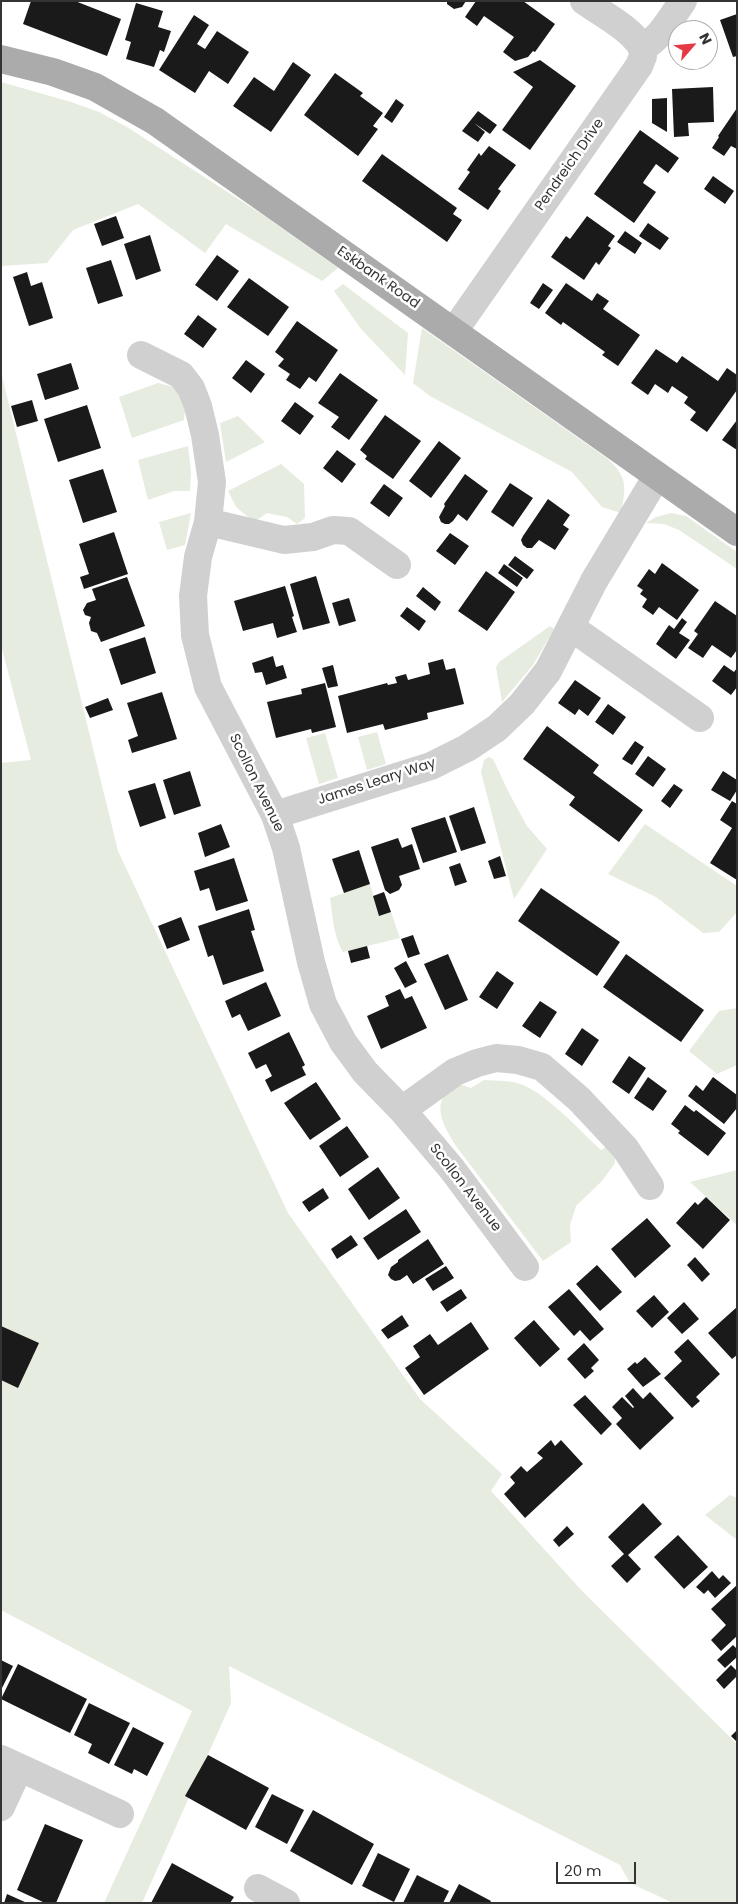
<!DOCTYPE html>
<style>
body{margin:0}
#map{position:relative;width:738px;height:1904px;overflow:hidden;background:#fff;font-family:Poppins,sans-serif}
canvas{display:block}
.frame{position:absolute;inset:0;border:2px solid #333;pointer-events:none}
.north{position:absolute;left:668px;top:20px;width:50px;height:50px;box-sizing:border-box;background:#fff;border:1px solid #adadad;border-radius:50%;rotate:63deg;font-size:14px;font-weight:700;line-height:20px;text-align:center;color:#333}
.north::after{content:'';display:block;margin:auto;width:18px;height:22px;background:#e63946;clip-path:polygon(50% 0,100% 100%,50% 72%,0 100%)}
.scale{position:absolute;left:556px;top:1862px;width:80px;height:22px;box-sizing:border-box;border:2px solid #333;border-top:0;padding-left:6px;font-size:15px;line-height:18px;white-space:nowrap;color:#333;-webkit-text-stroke:4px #fff;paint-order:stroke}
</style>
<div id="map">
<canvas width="738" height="1904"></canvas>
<div class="frame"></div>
<div class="north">N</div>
<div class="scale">20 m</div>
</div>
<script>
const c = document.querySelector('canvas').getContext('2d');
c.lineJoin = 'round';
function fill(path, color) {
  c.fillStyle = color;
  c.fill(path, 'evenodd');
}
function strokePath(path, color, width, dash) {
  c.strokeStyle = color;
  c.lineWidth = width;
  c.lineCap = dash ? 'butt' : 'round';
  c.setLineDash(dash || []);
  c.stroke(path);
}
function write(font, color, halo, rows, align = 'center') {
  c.font = font + ' Poppins,sans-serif';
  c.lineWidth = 5;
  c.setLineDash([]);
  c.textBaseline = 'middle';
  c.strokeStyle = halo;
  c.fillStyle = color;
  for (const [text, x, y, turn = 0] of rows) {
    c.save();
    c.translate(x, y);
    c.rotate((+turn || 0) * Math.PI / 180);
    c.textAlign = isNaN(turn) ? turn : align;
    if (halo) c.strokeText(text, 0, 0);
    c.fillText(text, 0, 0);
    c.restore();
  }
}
const green = new Path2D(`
 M1 82 71 102 99 112 127 127 263 215 338 268 322 281 226 224 205 253 138 204 73 230 47 263 1 266Z
 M343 284 408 333 405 375 361 329 334 291Z
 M422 328 608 459C628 478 626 487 621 513L602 507 572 472 430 396 413 383Z
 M1 372 118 851 288 1213 420 1399 502 1474 491 1491 584 1593 737 1744V1903H673L630 1883 620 1865 229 1666 231 1703 142 1903H104L192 1711 1 1610V763L31 760 1 645Z
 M158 383 174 387 186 402 184 420 132 438 119 397Z
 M238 416 265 442 226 462 220 423Z
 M188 446 191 471 190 491H174L148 500 138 460Z
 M281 464 304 484 305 518 297 524 287 517 267 513 254 522 236 507 228 491Z
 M191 513 185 545 167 550 159 522Z
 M671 513 686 516 737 552V569L679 530 664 524 646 523 656 517Z
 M550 626 554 629 533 665 502 702 496 667 499 662Z
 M377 732 386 764 367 770 358 737Z
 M325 733 338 778 319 784 306 738Z
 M489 757 493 759 509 793 527 826 547 849 514 899 481 772 484 760Z
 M645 824 737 886V912L719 932 703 933 656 897 608 874Z
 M370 884 379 915 391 912 400 938 343 952C333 936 333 916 330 898Z
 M737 1008V1065L717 1074 689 1051 719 1011Z
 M484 1080C497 1081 512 1080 523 1085 549 1096 579 1130 601 1150L610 1145 615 1153V1163L602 1181 576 1206 570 1225 571 1242 543 1261 456 1146C447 1131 433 1111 445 1094 447 1090 453 1086 456 1083L471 1088Z
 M737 1170V1225L690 1182Z
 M730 1495 737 1498V1540L705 1515Z`);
const building = new Path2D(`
 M31 1H75L121 19 107 56 23 24Z
 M447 1H466L462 7 454 9 447 4Z
 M476 1H523L555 24 535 52 533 51 528 57 515 61 503 52 514 37 484 16 477 26 465 17Z
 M136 3 163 11 158 27 171 31 164 52 160 50 154 67 126 59 131 42 125 40Z
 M737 14V56L733 57 720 20Z
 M194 15 209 25 197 44 205 49 217 31 249 52 228 84 209 71 195 93 159 70Z
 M540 60 576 86 530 150 502 130 533 87 513 72Z
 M293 62 311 75 271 132 233 106 254 77 274 91Z
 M335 73 363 93 360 96 383 113 373 126 378 129 358 156 304 115Z
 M713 87 714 122 688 123 689 136 674 137 672 89Z
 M667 98V132L652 123V99Z
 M396 99 404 105 392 123 384 117Z
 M737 108V149L731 146 724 156 712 148 719 137 718 136Z
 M478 111 497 125 490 134 474 123 485 132 478 142 462 131Z
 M640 130 679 158 668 173 656 164 644 181 643 183 656 192 634 223 594 194Z
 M489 146 516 165 498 189 501 191 488 210 458 189 470 172 467 170 479 153 481 156Z
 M382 154 457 208 453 214 462 220 447 242 362 181Z
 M713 176 734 191 725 204 704 189Z
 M116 216 124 238 102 246 94 224Z
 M587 216 615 236 608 246 611 248 599 265 596 262 584 280 551 257 566 236 570 239Z
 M648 223 669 238 660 250 639 236Z
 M625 231 642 243 635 254 617 242Z
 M150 235 161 271 136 280 124 244Z
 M217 255 239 271 217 301 195 285Z
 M111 260 123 296 98 304 86 268Z
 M27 272 31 286 42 282 53 318 29 326 13 277Z
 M249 278 289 307 268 336 227 307Z
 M543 283 553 290 539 309 530 303Z
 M566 283 592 301 597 293 609 301 603 309 640 335 618 366 602 355 605 352 563 322 561 325 545 313Z
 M198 315 217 329 203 348 184 334Z
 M297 321 338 350 316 382 309 377 300 389 286 380 290 374 278 366 284 359 275 352Z
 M656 349 677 363 682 356 718 381 727 368 737 375V390L707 432 690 420 696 412 684 403 688 397 672 386 668 393 655 384 648 395 631 383Z
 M246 360 265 374 251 393 232 378Z
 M71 363 79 389 45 400 37 374Z
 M340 373 378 400 349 440 331 427 339 417 318 403Z
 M32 400 38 421 17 427 11 406Z
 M295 402 314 416 300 435 281 421Z
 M87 405 101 448 58 462 44 419Z
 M385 415 421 441 393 479 365 459 367 456 360 450Z
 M737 420V450L722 440Z
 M439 441 461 458 431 498 409 481Z
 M337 450 356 464 342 483 323 468Z
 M103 469 117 512 83 523 69 480Z
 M465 474 488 491 467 521 458 514 453 521 449 524H445L441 522 439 517 445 506 444 504Z
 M510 483 533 498 513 527 491 512Z
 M384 484 403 498 389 517 370 503Z
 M548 499 570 515 563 525 569 529 555 550 539 540 532 548H527L523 545 521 540 523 536Z
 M114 532 128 574 84 589 80 577 89 574 79 544Z
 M450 533 469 546 455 565 436 551Z
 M515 556 534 570 527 579 508 565Z
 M662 563 699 590 677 620 659 607 653 615 642 607 647 599 640 594 643 590 637 586 649 569 655 574Z
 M504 564 523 578 517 587 498 573Z
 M486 571 515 592 487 631 458 611Z
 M316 576 330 623 303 630 290 584Z
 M127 577 145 626 101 642 97 633 91 631 89 623 91 617 85 615 83 610 87 603 96 600 92 589Z
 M285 586 294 616 292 617 297 632 277 638 273 623 243 631 234 601Z
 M423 587 441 602 435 611 416 596Z
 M349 598 356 621 339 626 332 603Z
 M715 601 737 616V650L731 658 712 645 703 658 688 648 698 634 694 631Z
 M407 607 426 621 419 631 400 616Z
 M682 618 687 622 679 633 690 640 676 659 656 644 669 625 674 629Z
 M145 637 156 673 121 685 109 649Z
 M273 656 276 667 283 665 287 678 266 685 262 672 255 673 252 663Z
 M443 659 446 670 455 668 464 704 427 713 428 719 385 730 383 724 347 733 338 696 387 683 388 685 397 683 395 677 406 674 408 680 430 674 428 663Z
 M333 665 338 686 328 688 322 668Z
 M724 665 734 672 737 668V687L731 695 712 681Z
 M575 680 601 698 588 716 579 709 575 715 558 703Z
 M325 683 336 727 312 733 311 729 276 738 267 702 302 694 301 689Z
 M162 692 177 739 132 753 128 740 138 736 127 703Z
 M108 698 113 710 90 718 85 707Z
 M608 704 626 717 613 735 595 722Z
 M547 726 599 765 593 773 643 810 619 842 569 805 575 797 523 759Z
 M635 741 644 747 632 765 622 759Z
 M648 756 666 769 653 787 635 774Z
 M190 771 201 806 174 815 163 780Z
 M723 771 737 780V790L730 801 711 790Z
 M155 783 166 818 140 827 128 791Z
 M674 784 683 790 670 808 661 801Z
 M732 801 737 804V880L710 863 732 828 720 820Z
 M474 807 486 843 461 851 449 816Z
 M445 817 457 852 423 863 411 828Z
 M221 824 230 847 205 857 198 833Z
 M398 838 402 848 412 844 420 869 399 876 402 885 399 890 390 894 385 890 371 847Z
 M359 850 370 884 344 893 332 859Z
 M500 856 506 876 494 879 488 861Z
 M234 858 248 901 216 911 209 888 200 891 194 871Z
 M460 863 467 882 455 886 449 867Z
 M541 888 620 942 597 976 518 921Z
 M384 892 391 912 379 916 373 896Z
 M249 909 255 930 251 931 264 971 223 985 213 955 208 957 198 926Z
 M181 917 190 940 167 949 158 926Z
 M413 935 420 954 408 958 401 939Z
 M367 946 370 958 351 963 348 951Z
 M448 954 468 1000 445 1010 424 964Z
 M626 954 704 1010 681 1042 603 987Z
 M406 961 417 982 405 988 394 968Z
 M497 971 514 983 497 1009 479 997Z
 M266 982 281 1016 248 1031 240 1014 232 1018 225 1001Z
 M400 989 405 999 412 996 427 1028 381 1049 367 1016 389 1006 385 996Z
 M540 1001 557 1012 540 1038 522 1026Z
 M582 1028 599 1040 582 1066 565 1054Z
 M289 1032 305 1065 302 1067 306 1075 271 1092 265 1080 272 1076 266 1064 256 1069 248 1053Z
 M629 1056 646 1068 629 1094 612 1082Z
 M648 1077 667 1091 653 1111 634 1098Z
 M713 1077 737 1095V1108L724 1124 688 1096 696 1085 703 1091Z
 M316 1082 341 1119 310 1140 284 1103Z
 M685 1105 694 1112 696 1110 726 1133 708 1156 678 1133 680 1131 671 1124Z
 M347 1126 369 1157 340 1177 319 1146Z
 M378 1167 400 1198 369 1220 348 1189Z
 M323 1188 329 1198 309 1212 302 1202Z
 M706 1197 730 1220 703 1249 676 1223 695 1202 698 1205Z
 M406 1209 421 1232 378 1260 363 1238Z
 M647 1218 671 1246 635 1278 611 1249Z
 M351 1235 358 1245 337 1259 331 1249Z
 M428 1239 444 1264 413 1284 407 1275 400 1280 395 1281 391 1279 388 1275 391 1267 398 1262V1260Z
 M695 1257 710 1274 702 1282 687 1265Z
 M597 1265 622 1292 600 1311 576 1284Z
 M446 1266 454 1278 433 1291 425 1279Z
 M461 1289 467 1298 447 1312 440 1302Z
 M569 1289 604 1329 590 1341 580 1330 574 1336 548 1307Z
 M654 1295 669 1312 652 1328 636 1311Z
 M684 1302 699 1319 682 1334 667 1318Z
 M737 1307V1355L732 1359 708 1333Z
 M402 1315 409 1326 388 1339 381 1330Z
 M534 1320 560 1349 540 1367 514 1338Z
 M471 1322 489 1349 424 1395 405 1368 420 1357 413 1346 430 1334 438 1345Z
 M1 1326 39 1343 18 1388 1 1380Z
 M688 1339 720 1374 696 1397 700 1401 692 1408 664 1378 682 1361 674 1352Z
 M584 1343 599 1360 591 1368 594 1371 585 1379 567 1359Z
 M645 1357 661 1374 643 1387 627 1369 635 1362 637 1364Z
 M633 1388 643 1399 650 1392 674 1418 640 1450 616 1424 622 1418 612 1407 622 1397 633 1408 634 1407 625 1396Z
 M585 1395 612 1424 601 1435 573 1405Z
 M551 1440 555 1446 561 1440 583 1464 525 1518 504 1494 515 1483 510 1477 521 1466 527 1472 543 1458 537 1453Z
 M643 1503 662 1524 628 1555 641 1569 627 1583 611 1566 624 1554 608 1537Z
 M567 1526 574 1534 559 1547 553 1540Z
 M678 1535 708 1567 684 1589 654 1557Z
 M712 1571 719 1579 723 1575 731 1583 715 1598 708 1590 704 1594 696 1587Z
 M737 1585V1636L721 1651 711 1640 726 1625 711 1609Z
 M733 1645 737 1649V1657L725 1668 717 1660Z
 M1 1660 13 1666 1 1690Z
 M18 1664 87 1699 70 1733 1 1699Z
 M731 1665 737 1671V1676L724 1689 716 1680Z
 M89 1703 130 1723 109 1764 88 1753 92 1744 74 1735Z
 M133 1727 164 1743 147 1776 134 1769 132 1774 114 1765Z
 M737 1730V1742L731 1736Z
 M208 1755 269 1788 246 1830 185 1796Z
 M272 1794 304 1810 287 1844 255 1827Z
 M313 1810 374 1844 352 1885 290 1851Z
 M45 1824 83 1840 56 1903H45L17 1890Z
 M378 1853 410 1869 394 1902 362 1886Z
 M172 1863 234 1897 230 1903H151Z
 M417 1875 449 1891 443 1903H403Z
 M459 1884 491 1901 490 1903H449Z
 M7 1894 27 1903H4Z`);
const street = new Path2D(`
 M584 1C602 14 632 29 642 48
 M454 331 639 66 643 56 642 48C660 39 671 18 683 1
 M141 355 181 375 191 388 198 406 205 435 212 482 208 522 198 557 193 596 195 635 208 687 275 815 286 848 311 962 323 1004 343 1042 365 1072 402 1110 452 1169 525 1267
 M208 522 284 540 313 537 333 530 349 531 397 565
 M572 628 700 718
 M275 815 431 766 467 748 497 728 522 704 548 671 594 581 657 476
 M402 1110 455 1072 477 1063 496 1058 518 1060 542 1067 579 1099 625 1148 650 1186
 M1 1759 120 1814
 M1 1807 19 1768
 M258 1888 286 1903`);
const primary = new Path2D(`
 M1 59 53 72 95 87 155 121 737 532`);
const streetNames = [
 ["Pendreich Drive",570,165,-55],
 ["Eskbank Road",378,278,35],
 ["James Leary Way",377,782,-18],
 ["Scollon Avenue",256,783,64],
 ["Scollon Avenue",465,1188,52]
];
fill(green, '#e6ecdf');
fill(building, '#1a1a1a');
strokePath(street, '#d0d0d0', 28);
strokePath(primary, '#ababab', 28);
write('14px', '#333', '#fff', streetNames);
</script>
